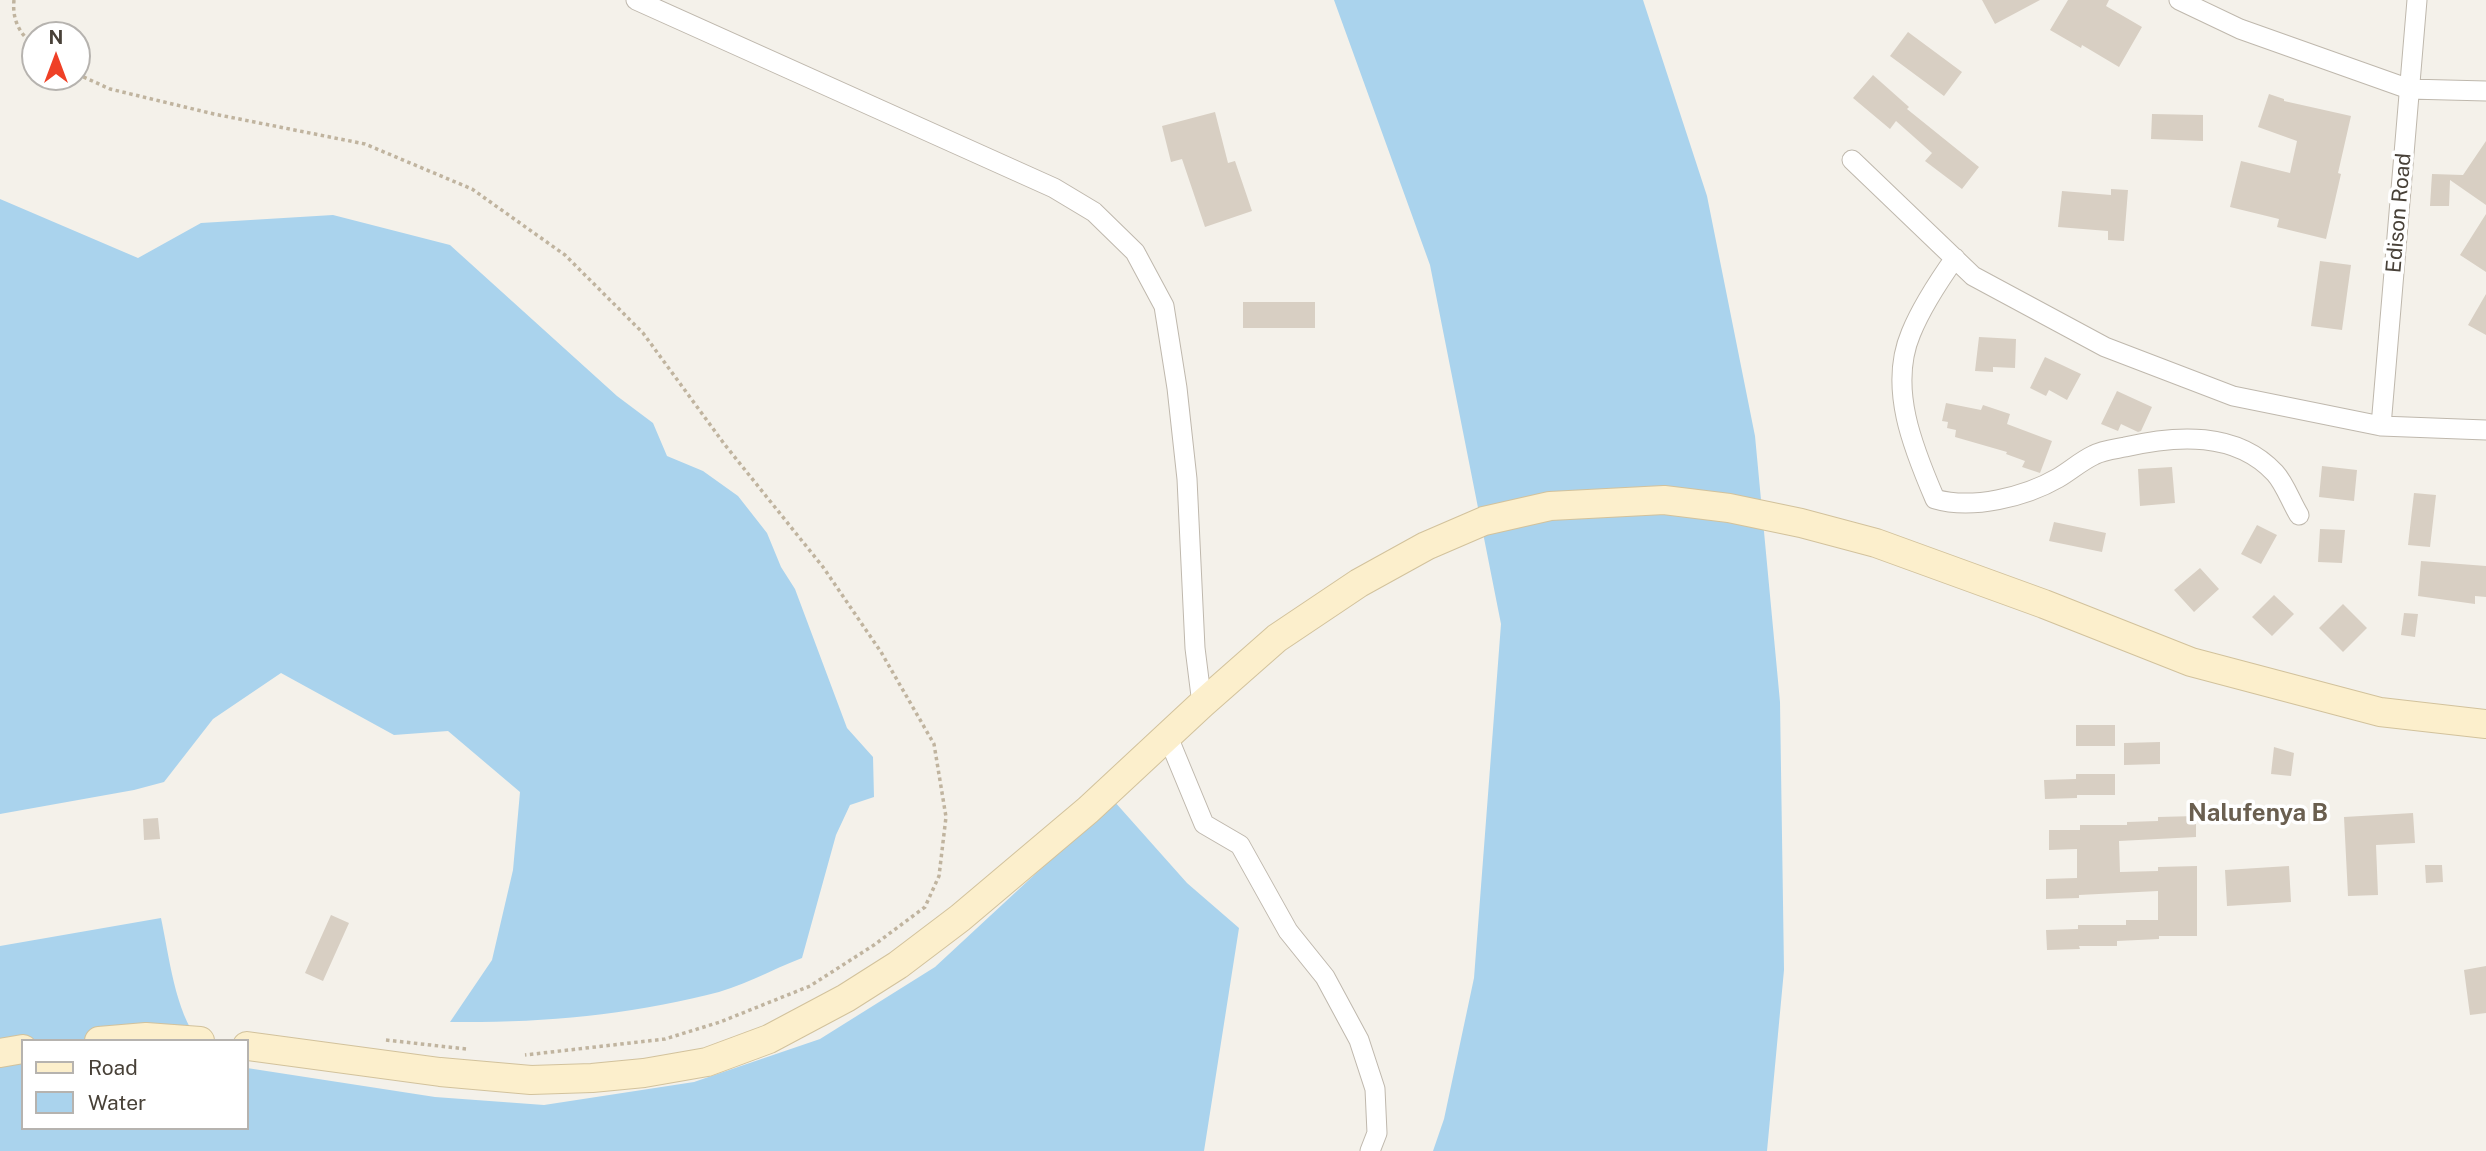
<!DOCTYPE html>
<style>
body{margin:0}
#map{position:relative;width:2486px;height:1151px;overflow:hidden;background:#f4f1ea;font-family:"Public Sans",sans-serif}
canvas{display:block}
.legend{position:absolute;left:21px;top:1039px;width:228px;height:91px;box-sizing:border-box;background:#fff;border:2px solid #b6b3af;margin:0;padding:9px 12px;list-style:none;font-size:21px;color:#484138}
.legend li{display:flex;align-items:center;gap:14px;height:35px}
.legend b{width:35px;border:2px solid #b6b3af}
.north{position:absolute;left:21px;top:21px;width:70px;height:70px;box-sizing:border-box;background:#fff;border:2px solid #b6b3af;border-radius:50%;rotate:0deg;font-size:19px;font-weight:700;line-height:28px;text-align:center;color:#484138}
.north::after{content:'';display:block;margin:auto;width:24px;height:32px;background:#ef4026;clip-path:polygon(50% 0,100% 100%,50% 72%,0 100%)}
</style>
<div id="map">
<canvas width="2486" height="1151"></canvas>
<ul class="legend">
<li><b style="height:9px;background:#fcefcc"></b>Road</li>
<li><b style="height:19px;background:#aad3ed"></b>Water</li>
</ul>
<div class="north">N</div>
</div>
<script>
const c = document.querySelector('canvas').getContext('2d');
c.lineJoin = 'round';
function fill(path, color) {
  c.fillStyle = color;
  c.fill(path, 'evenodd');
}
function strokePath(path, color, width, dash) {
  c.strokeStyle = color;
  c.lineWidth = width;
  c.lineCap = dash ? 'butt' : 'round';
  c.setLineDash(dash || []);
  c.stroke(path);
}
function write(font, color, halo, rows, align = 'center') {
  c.font = font + ' "Public Sans",sans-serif';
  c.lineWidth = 7;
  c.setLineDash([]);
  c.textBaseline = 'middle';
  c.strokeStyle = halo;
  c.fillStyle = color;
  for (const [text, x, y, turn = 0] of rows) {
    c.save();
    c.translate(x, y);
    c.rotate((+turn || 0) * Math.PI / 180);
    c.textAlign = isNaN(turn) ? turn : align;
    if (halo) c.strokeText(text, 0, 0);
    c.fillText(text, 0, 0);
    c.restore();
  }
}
const water = new Path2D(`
 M1334 0H1643L1707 196 1755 436 1780 702 1784 970 1767 1151H1433L1444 1119 1474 978 1501 624 1430 265Z
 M0 199 138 258 201 223 333 215 450 245 617 396 653 423 667 456 703 471 738 496 767 533 781 567 795 589 847 728 873 757 874 797 850 805 836 835 802 958C771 970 739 988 707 995 622 1016 536 1023 450 1022L492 960 513 870 520 792 448 731 394 735 281 673 213 719 164 782 134 790 0 814Z
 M1114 801 1187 883 1239 928 1204 1151H0V946L161 918C169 955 175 1012 199 1041H23V1128H247V1068L435 1097 544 1105 694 1082 820 1039 935 967Z`);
const building = new Path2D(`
 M1982 0H2040L1995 24Z
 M2068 0H2109L2106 6 2142 27 2119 67 2082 45 2081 48 2050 30Z
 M1908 32 1962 72 1944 96 1890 56Z
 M1873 75 1909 107 1907 109 1979 167 1962 189 1925 161 1932 153 1896 121 1890 129 1853 98Z
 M2269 94 2284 99V101L2351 116 2338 173 2341 174 2326 239 2277 227 2279 219 2230 207 2241 161 2290 173 2297 141 2258 127Z
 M1215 112 1228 163 1235 161 1252 211 1205 227 1182 159 1171 162 1162 126Z
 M2152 114 2203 115V141L2151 139Z
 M2486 141V205L2450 180 2449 206H2430L2432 174 2463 175Z
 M2111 189 2128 190 2124 241 2108 240V231L2058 227 2062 191 2111 195Z
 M2486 214V272L2460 255Z
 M2320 261 2351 265 2342 330 2311 326Z
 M2486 294V335L2468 325Z
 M1243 302H1315V328H1243Z
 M1979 337 2016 339 2015 368 1993 367V372L1975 371Z
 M2045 357 2081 374 2067 400 2049 390 2046 396 2030 388Z
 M2117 391 2152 407 2141 431 2138 432 2121 424 2118 431 2101 424Z
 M1946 403 1981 410 1983 405 2010 414 2007 424 2052 441 2040 473 2022 467 2025 461 2006 454 2007 452 1955 437 1956 430 1947 428 1948 422 1942 421Z
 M2322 466 2357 470 2354 501 2319 497Z
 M2172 467 2175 503 2140 506 2138 469Z
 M2414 493 2436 495 2430 547 2408 545Z
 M2054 522 2106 533 2102 552 2049 541Z
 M2257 525 2277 535 2261 564 2241 554Z
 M2320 529 2345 530 2342 563 2318 562Z
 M2421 561 2486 566V597L2475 596V604L2418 596Z
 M2200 568 2219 589 2194 612 2174 590Z
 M2274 595 2294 614 2272 636 2252 617Z
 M2343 604 2367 628 2343 652 2319 628Z
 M2404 613 2418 614 2415 637 2401 635Z
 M2076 725H2115V746H2076Z
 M2160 742V764L2124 765V743Z
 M2274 747 2294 753 2291 776 2271 774Z
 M2076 774H2115V795H2077V798L2045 799 2044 780 2076 779Z
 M2413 813 2415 843 2376 845 2378 895 2348 896 2344 817Z
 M2196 816V837L2119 841 2120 872 2158 871V867L2197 866V936H2159V939L2117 941V946H2079L2080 949 2047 950 2046 930 2078 929V925H2126V920H2158V891L2079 895V898L2046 899V879L2077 878V849L2049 850V830H2080V825H2127V822L2158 821V817Z
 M158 818 160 839 144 840 143 819Z
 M2425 865H2442L2443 882 2426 883Z
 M2289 866 2291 902 2227 906 2225 870Z
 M331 915 349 923 323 981 305 973Z
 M2486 966V1013L2470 1015 2464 970Z`);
const path = new Path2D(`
 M14 0C12 19 19 34 35 46
 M77 74 110 89 214 114 365 144 472 189 565 255 643 333 725 445 823 567 881 652 934 744 946 817 939 876 925 907 874 945 810 986 720 1022 665 1039 525 1055
 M386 1040 466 1049`);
const minor = new Path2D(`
 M636 0 1054 188 1094 212 1135 252 1164 306 1177 388 1187 479 1195 648 1202 704
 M2179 0 2240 29 2409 89 2486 91
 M1852 160 1973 276 2105 347 2233 396 2381 426 2486 430
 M1955 258C1938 282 1922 306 1911 333 1888 387 1913 448 1935 499 1972 510 2025 497 2058 478 2070 471 2081 461 2094 455 2103 450 2115 449 2125 447 2176 435 2236 431 2275 473 2285 484 2291 502 2299 515
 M2381 426 2417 0
 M1168 737 1204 824 1240 845 1288 931 1325 977 1359 1040 1375 1089 1377 1133 1370 1151`);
const secondary = new Path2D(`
 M99 1041 146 1037 200 1041
 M247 1046 440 1072 531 1080 592 1078 644 1073 707 1062 769 1039 846 998 898 965 960 918 1088 810 1202 704 1277 638 1359 583 1426 546 1484 521 1550 506 1664 500 1729 508 1801 523 1876 543 2044 604 2191 662 2380 712 2486 724
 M0 1053 23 1049`);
const streetNames = [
 ["Edison Road",2399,213,-85]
];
const quarterNames = [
 ["Nalufenya B",2258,814]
];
fill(water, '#aad3ed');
fill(building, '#d8cfc3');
strokePath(minor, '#bfb8ad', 21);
strokePath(secondary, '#d2c29c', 30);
strokePath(path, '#c0b49f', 3.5, [3.5, 3.5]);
strokePath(minor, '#fff', 19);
strokePath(secondary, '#fcefcc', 28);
write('21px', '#484138', '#fff', streetNames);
write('bold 24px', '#6a5f50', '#fff', quarterNames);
</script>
